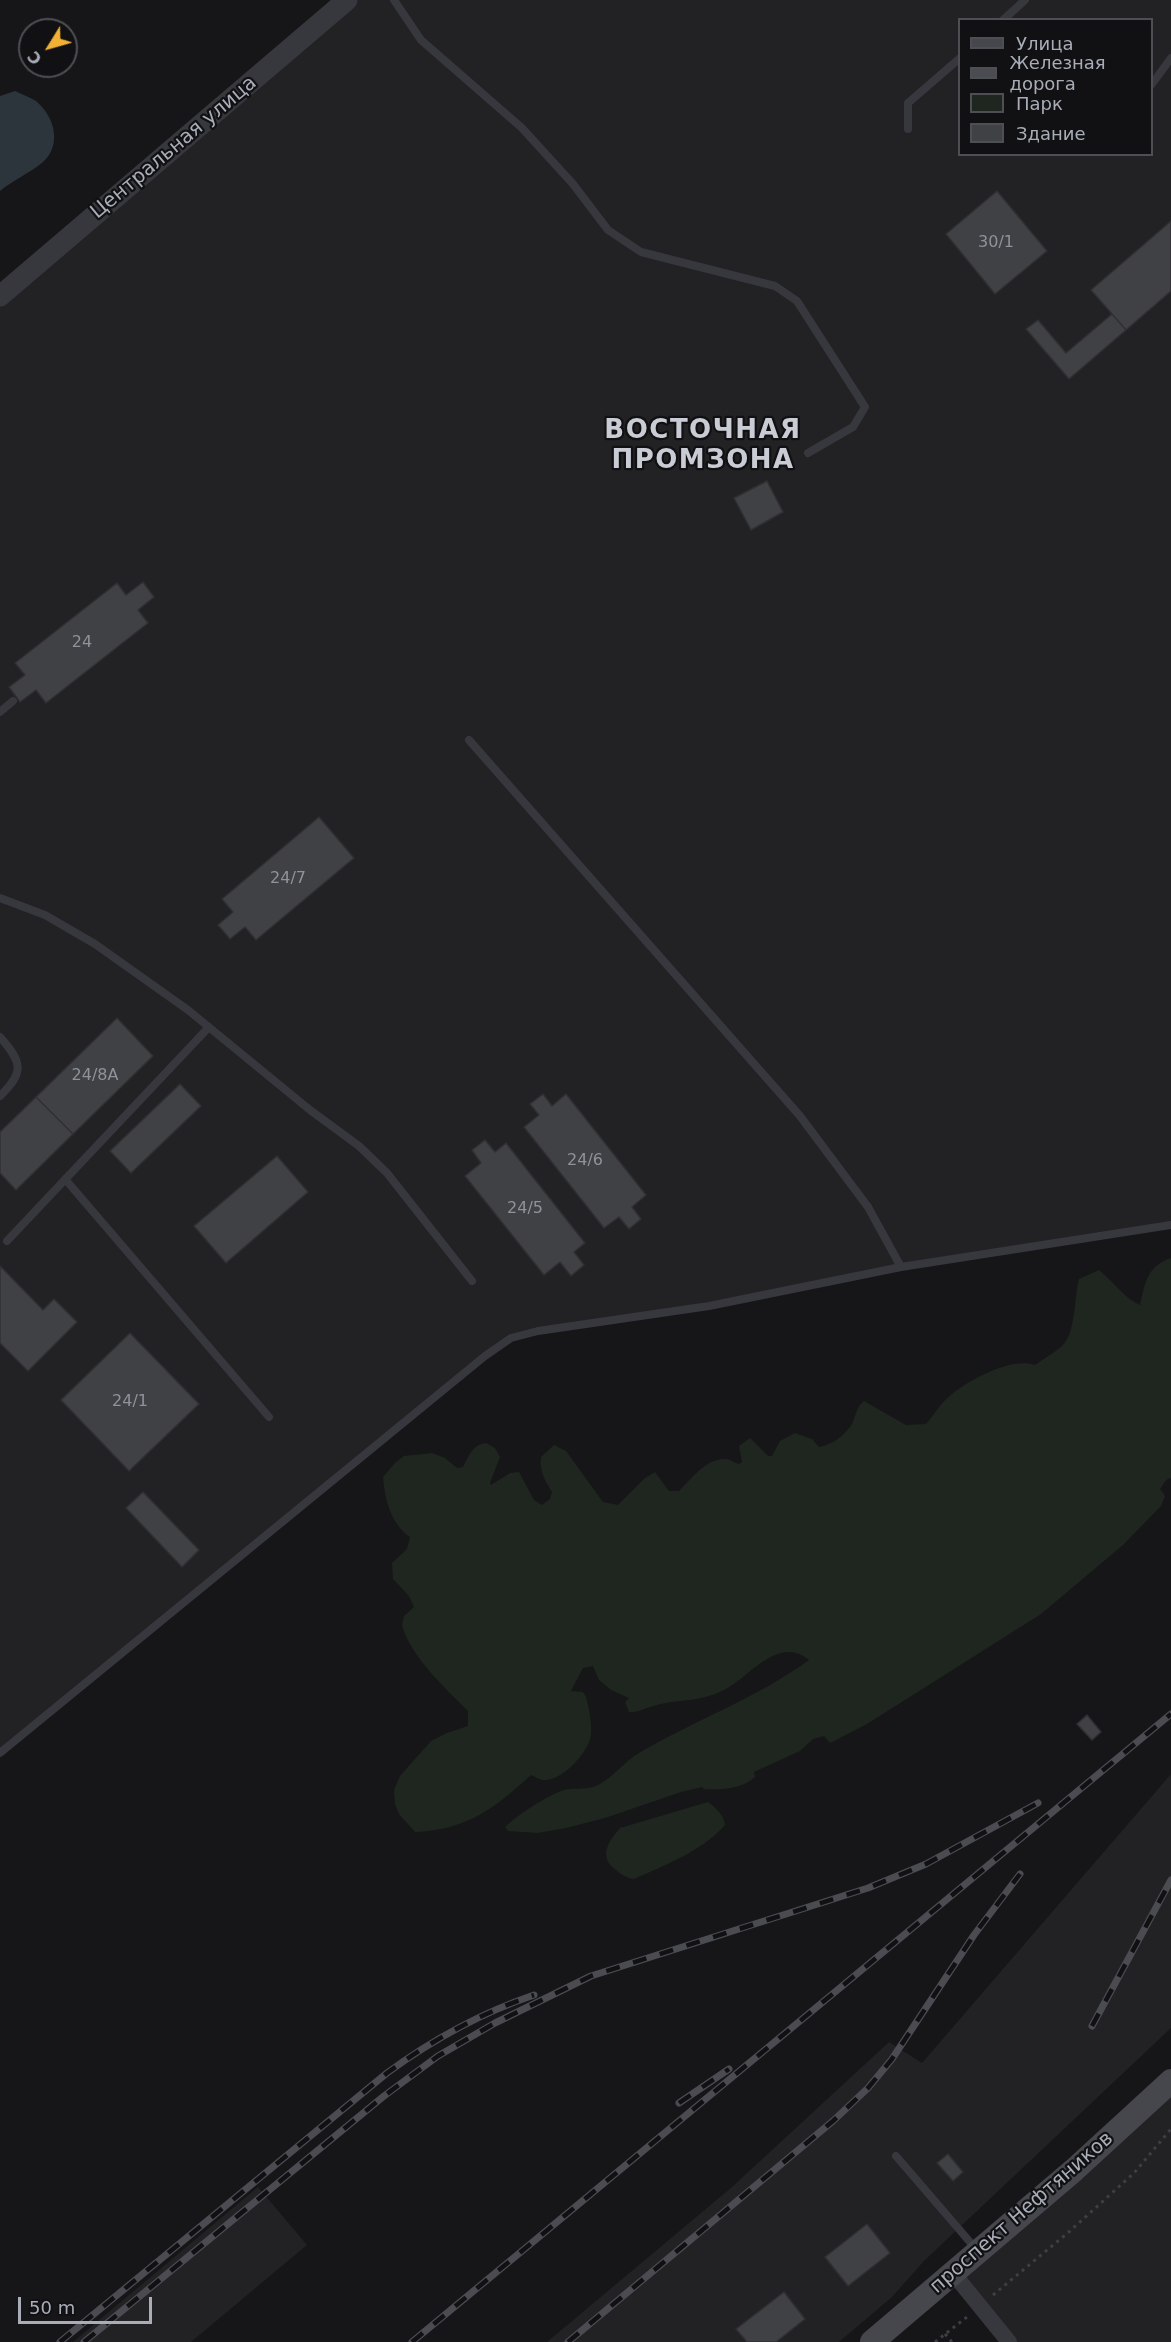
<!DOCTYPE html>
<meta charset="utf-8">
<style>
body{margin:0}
#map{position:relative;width:1171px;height:2342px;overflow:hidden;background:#161618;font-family:"DejaVu Sans",sans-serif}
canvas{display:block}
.legend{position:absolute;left:958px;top:18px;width:195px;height:138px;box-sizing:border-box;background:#111113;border:2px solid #4d4f55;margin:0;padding:8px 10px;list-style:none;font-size:18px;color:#a8adb8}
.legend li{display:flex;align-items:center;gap:12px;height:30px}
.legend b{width:30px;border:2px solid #4d4f55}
.north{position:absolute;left:18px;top:18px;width:60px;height:60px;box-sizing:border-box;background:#111113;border:2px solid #4d4f55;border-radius:50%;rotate:233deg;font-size:16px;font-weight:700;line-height:24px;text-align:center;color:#a8adb8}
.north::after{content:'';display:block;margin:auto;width:21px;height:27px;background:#f2b134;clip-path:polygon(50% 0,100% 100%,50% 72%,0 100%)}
.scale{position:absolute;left:18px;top:2297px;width:134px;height:27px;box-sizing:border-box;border:3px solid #a8adb8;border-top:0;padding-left:8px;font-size:18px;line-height:21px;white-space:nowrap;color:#a8adb8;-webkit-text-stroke:4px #111113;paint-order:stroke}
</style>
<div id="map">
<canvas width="1171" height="2342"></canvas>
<ul class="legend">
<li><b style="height:8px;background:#45474d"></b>Улица</li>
<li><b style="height:8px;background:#4a4c52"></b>Железная дорога</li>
<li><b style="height:16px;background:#1e261f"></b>Парк</li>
<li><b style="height:16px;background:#404145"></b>Здание</li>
</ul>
<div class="north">С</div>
<div class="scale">50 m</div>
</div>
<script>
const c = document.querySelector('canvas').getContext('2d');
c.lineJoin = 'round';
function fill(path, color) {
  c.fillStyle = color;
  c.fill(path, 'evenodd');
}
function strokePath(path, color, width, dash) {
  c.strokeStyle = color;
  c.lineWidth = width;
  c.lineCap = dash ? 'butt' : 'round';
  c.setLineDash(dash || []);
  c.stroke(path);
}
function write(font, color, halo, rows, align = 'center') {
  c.font = font + ' "DejaVu Sans",sans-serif';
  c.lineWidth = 4.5;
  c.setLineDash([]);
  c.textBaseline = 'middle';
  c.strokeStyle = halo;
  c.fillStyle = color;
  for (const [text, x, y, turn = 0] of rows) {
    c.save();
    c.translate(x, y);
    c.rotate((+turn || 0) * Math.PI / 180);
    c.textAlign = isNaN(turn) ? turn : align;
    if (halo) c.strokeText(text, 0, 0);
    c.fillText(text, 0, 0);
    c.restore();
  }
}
const built = new Path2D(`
 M347 0H1171V1225L901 1267 511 1338 0 1753V296ZM960 20H1152V154H960Z
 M1171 1774V2028L924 2261 892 2297 839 2342H547L732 2187 889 2042 922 2063Z
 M1171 2081V2342H1009L953 2273Z
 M258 2187 307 2245 191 2342H73Z`);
const green = new Path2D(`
 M1171 1258V1478L1166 1480 1160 1489 1165 1496 1161 1506 1123 1545 1041 1614 867 1724 830 1743 824 1736 813 1739 800 1751 754 1772 755 1777C743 1789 720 1790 704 1789L702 1787 681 1792 605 1818 566 1828 538 1833 508 1831 505 1827C519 1814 546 1796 564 1790 575 1787 588 1791 600 1784 614 1776 625 1761 639 1753 695 1720 757 1698 809 1660 779 1635 751 1675 726 1689 697 1704 677 1698 650 1707 642 1709 638 1713 629 1712L625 1702 629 1698 611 1690 599 1680 593 1666 583 1668 571 1691 583 1692 586 1697C589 1709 592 1722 591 1734 590 1751 562 1782 543 1780 540 1780 534 1776 531 1775 495 1808 467 1830 415 1832L399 1814 395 1804 394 1790 400 1776 431 1741 447 1733 468 1726V1711C446 1689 410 1656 402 1625L404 1616 414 1607 409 1596 393 1579 392 1563 407 1549 410 1537C391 1524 385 1500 383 1477L395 1463 404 1456 432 1453 445 1458 457 1468 463 1467C469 1456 472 1445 486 1443L495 1448 500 1457 490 1483 491 1485 510 1473 519 1472 534 1500 542 1505 550 1499 552 1492C545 1481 539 1470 541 1457L554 1445 566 1451 603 1502 618 1505 645 1478 655 1472 669 1491H679C691 1479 706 1458 726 1459 730 1459 735 1463 739 1464L742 1462 739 1446 750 1438 768 1456H772L780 1441 795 1433 812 1439 819 1447C832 1445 846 1435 853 1422 856 1414 857 1406 864 1401L906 1425 926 1424C934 1415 941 1402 951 1395 969 1380 1011 1357 1035 1365 1043 1359 1054 1353 1062 1346 1076 1333 1074 1298 1079 1279L1099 1270C1113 1281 1124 1298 1140 1305 1145 1283 1147 1266 1171 1258Z
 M708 1802C716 1808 724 1815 725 1825 702 1851 666 1865 634 1879 627 1878 622 1875 616 1870 598 1857 608 1842 620 1828Z`);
const water = new Path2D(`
 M15 91C21 94 30 97 36 101 55 117 62 145 43 162 30 173 13 180 0 191V96Z`);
const building = new Path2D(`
 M997 191 1047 251 995 294 946 234Z
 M1171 221V291L1126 330 1091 290Z
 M1112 314 1126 330 1069 379 1026 329 1038 320 1066 353Z
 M767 481 783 512 751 530 734 498Z
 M143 582 154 597 138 610 148 623 46 703 36 690 20 702 9 687 25 675 15 663 117 583 126 595Z
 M319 817 354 858 256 940 245 927 230 939 218 925 233 912 222 899Z
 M117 1018 153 1056 73 1134 36 1097Z
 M180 1084 201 1106 131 1173 110 1151Z
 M543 1094 552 1106 566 1094 646 1195 632 1207 641 1219 629 1229 619 1217 604 1228 524 1127 539 1115 530 1104Z
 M36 1097 73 1134 16 1190 0 1173V1132Z
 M485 1140 495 1152 506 1143 585 1243 574 1252 584 1265 571 1276 560 1262 544 1275 465 1176 481 1163 472 1150Z
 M277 1156 308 1192 226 1263 194 1226Z
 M0 1266 43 1310 54 1299 77 1322 28 1371 0 1343Z
 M130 1333 199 1404 129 1471 61 1400Z
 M143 1492 199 1550 182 1567 126 1508Z
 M1087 1715 1101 1732 1092 1740 1077 1724Z
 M948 2154 963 2172 953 2181 937 2163Z
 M867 2224 890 2253 848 2286 825 2257Z
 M784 2292 805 2319 776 2342H747L736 2329Z`);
const path = new Path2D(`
 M993 2295 1070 2231 1134 2173 1171 2129
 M945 2334 952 2342
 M935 2342 967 2317`);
const service = new Path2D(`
 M394 0 421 40 522 128 573 184 608 230 641 252 775 286 797 301 865 407 853 427 808 453
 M1003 20 1025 0
 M1152 84 1171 58
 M908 129V103L960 58
 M0 712 13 701
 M469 740 800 1116 868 1207 901 1267
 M0 898 45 915 95 944 188 1010 310 1110 359 1146 387 1173 472 1281
 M0 1037C22 1062 25 1072 0 1096
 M65 1179 269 1417
 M7 1241 209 1027
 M0 1753 485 1356 511 1338 538 1331 709 1306 901 1267 1171 1225
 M896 2156 976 2249`);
const minor = new Path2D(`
 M953 2273 1009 2342`);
const tertiary = new Path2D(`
 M0 296 347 0`);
const secondary = new Path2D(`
 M872 2342 1074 2170 1171 2081`);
const rail = new Path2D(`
 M1092 2026 1171 1880
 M679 2103 729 2069
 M60 2342 387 2073C432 2040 481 2013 534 1995
 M84 2342 384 2096 438 2056 495 2023 591 1976 868 1888 926 1864 1038 1803
 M412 2342 1171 1714
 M568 2342 833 2121 868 2088 892 2059 974 1935 1020 1874`);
const numberNames = [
 ["30/1",996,243],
 ["24",82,643],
 ["24/7",288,879],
 ["24/8А",95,1076],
 ["24/6",585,1161],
 ["24/5",525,1209],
 ["24/1",130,1402]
];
const streetNames = [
 ["Центральная улица",174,148,-40],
 ["проспект Нефтяников",1022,2213,-41]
];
const districtNames = [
 ["ВОСТОЧНАЯ",703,431],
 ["ПРОМЗОНА",703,461]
];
fill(built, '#222225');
fill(green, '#1e261f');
fill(water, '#2c353c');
fill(building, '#404145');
strokePath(building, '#303034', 1.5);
strokePath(path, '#3d3f44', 3, [3, 4.5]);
strokePath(service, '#37383d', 8);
strokePath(minor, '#37383d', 16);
strokePath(tertiary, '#37383d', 21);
strokePath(secondary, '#45474d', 24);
strokePath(rail, '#4a4c52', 7);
strokePath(rail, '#111113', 4.5, [14]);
write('16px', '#8e929b', null, numberNames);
write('20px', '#a8adb8', '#111113', streetNames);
c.letterSpacing = '1.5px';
write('bold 26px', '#c9ccd4', '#111113', districtNames);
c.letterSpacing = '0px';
</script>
